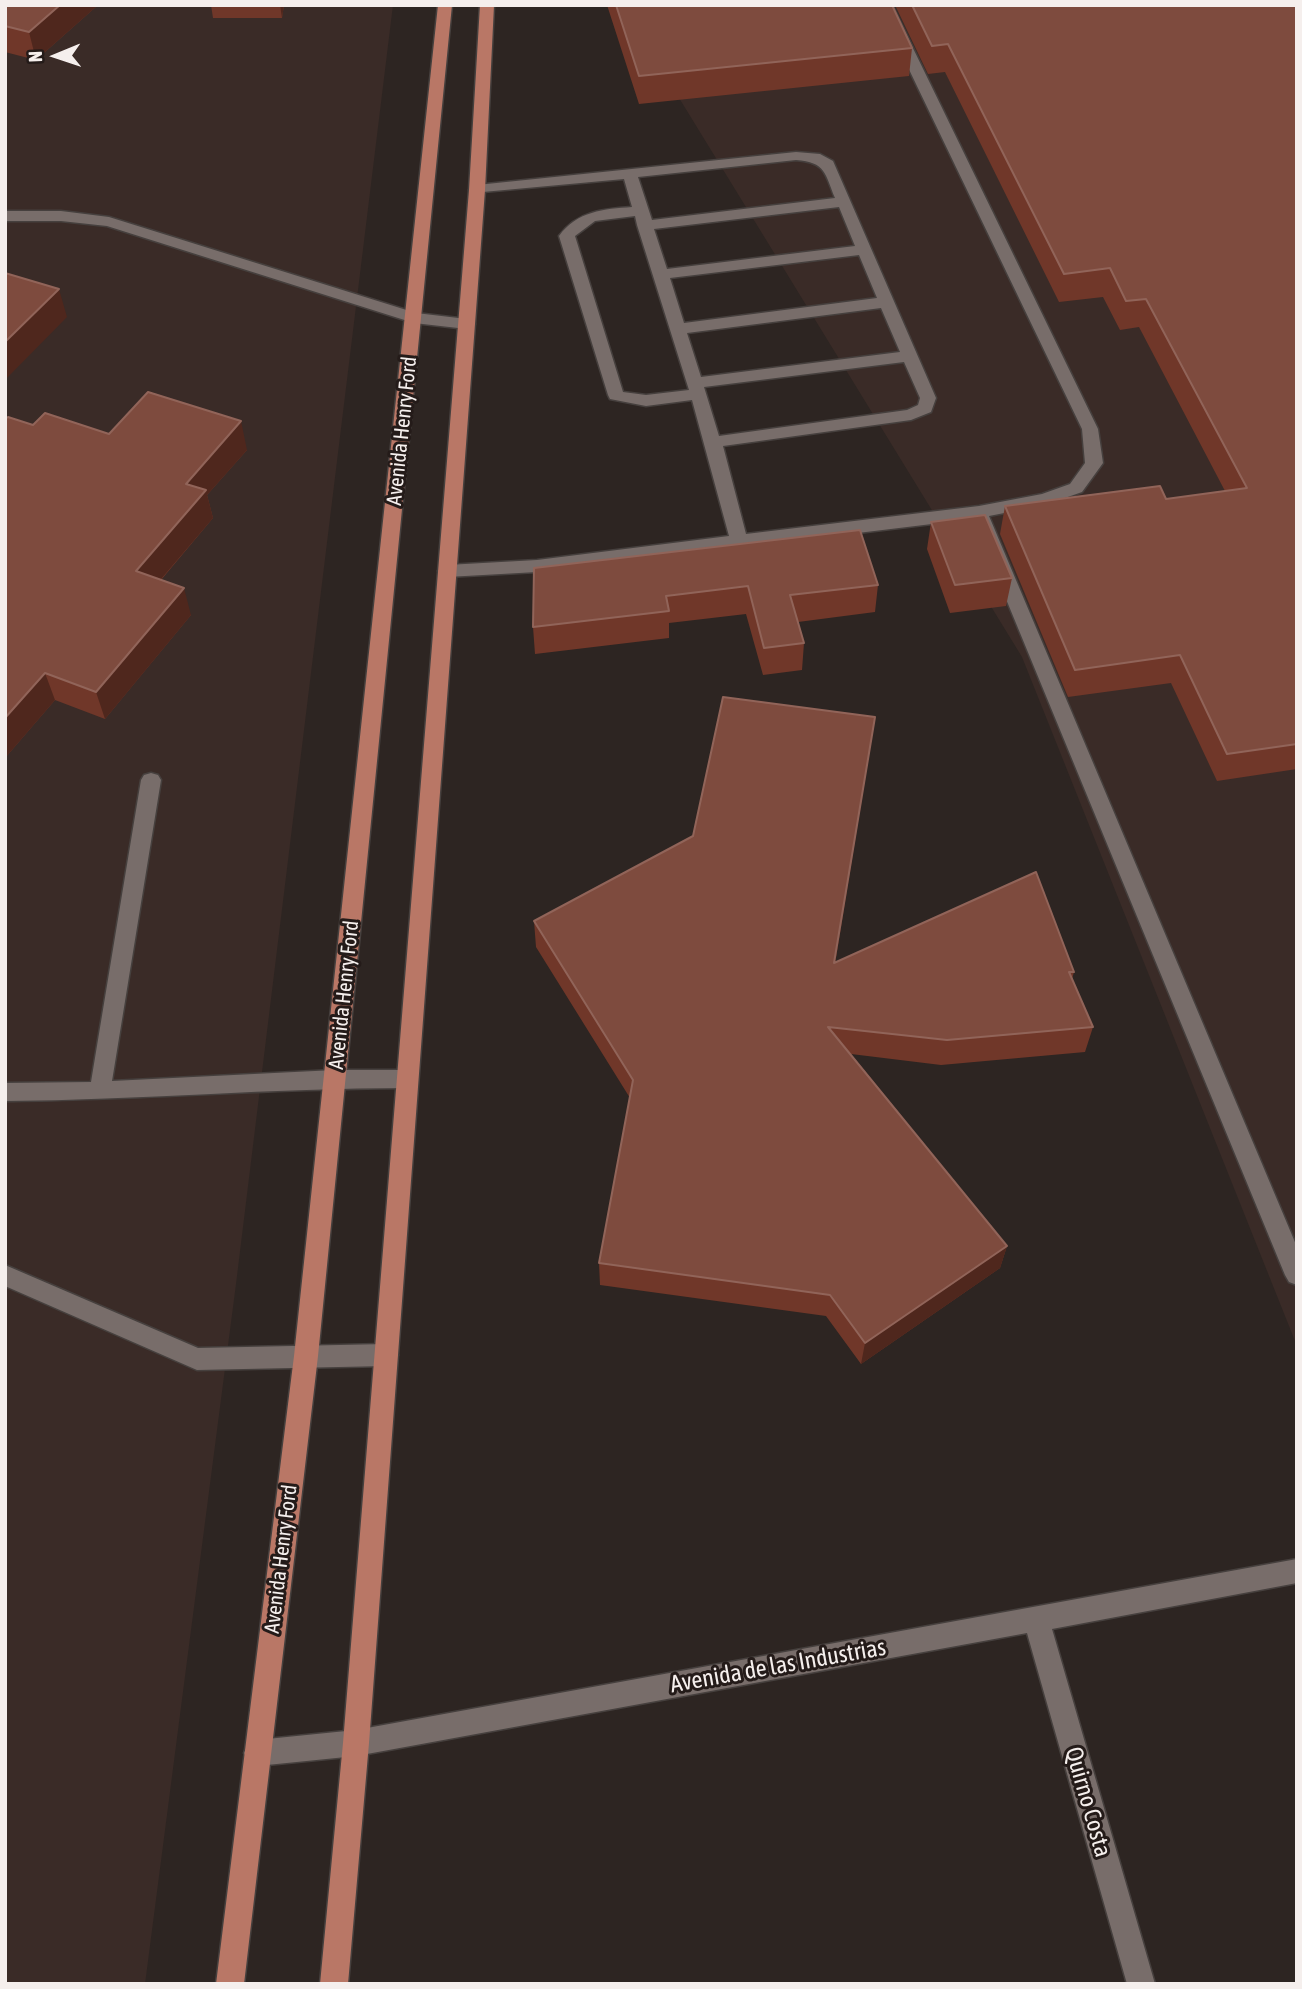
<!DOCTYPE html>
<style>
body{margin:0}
#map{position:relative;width:1302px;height:1989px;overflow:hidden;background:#2d2522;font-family:"Asap Condensed",sans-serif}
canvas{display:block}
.frame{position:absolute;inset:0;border:7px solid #f5efed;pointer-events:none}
.north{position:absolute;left:21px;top:21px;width:70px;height:70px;-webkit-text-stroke:5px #241b19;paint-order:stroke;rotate:268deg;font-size:19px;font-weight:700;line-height:28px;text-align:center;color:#f5efed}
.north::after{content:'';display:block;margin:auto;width:24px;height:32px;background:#f5efed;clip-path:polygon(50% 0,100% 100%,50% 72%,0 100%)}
</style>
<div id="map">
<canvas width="1302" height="1989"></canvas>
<div class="frame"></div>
<div class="north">N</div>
</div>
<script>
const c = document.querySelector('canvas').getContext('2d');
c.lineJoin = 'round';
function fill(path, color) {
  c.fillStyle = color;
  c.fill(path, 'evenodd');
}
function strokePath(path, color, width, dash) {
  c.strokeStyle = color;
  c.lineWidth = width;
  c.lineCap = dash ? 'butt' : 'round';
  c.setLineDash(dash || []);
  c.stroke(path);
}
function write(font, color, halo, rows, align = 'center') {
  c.font = font + ' "Asap Condensed",sans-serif';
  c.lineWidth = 6;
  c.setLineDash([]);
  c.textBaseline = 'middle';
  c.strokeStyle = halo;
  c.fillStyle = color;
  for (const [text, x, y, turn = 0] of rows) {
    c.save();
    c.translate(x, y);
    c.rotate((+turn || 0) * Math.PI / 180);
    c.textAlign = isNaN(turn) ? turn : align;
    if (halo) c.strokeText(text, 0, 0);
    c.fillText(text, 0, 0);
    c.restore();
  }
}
const built = new Path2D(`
 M5 5H393L236 1284 145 1984H5Z
 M622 5H1297V1346L1022 657Z`);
const minor = new Path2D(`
 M878 5H892L1098 429 1103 463 1082 492 1045 505 989 516 1297 1247V1285L1289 1282 1285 1275 973 519 537 572 447 577 441 575 438 571 441 567 447 565 537 560 729 536 692 400 646 406 610 399 608 395 559 236C577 211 604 209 632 207L624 179 472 193 469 190 477 185 796 152 820 154 833 161 936 398 931 412 911 420 723 446 746 534 979 506 1042 494 1070 484 1085 463 1082 429ZM796 160C826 162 825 174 835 198L652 220 638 177ZM839 207 855 246 667 269 654 229ZM635 216 637 225 689 390 646 395 623 392 575 236 595 221ZM859 255 877 298 684 323 670 278ZM881 308 900 352 701 377 687 333ZM904 362 920 398 918 405 907 410 719 436 704 387Z
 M5 211H61L109 217 416 313 467 319 475 324 467 329 414 323 107 226 61 221H5Z
 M151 773 158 775 161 780 112 1081 335 1070H407L415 1073 418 1079 415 1085 407 1088C273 1088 139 1100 5 1101V1083L91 1082 141 780 144 775Z
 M5 1265 198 1348 386 1344 394 1347 398 1355 394 1363 386 1366 197 1370 5 1286Z
 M1297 1559V1583L1052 1629 1155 1984H1127L1027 1633 356 1756 257 1766 248 1762 244 1753 248 1744 257 1740 356 1730Z`);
const major = new Path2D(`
 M438 5H452L318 1356 244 1984H216L294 1356Z
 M480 5H494L485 190 369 1743 348 1984H320L343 1743 469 190Z`);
const wall = new Path2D(`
 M5 5H98L36 60 5 52Z
 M211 5H284L282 18H213Z
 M607 5H892L912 48 909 76 639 104Z
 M895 5H1297V769L1217 781 1171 683 1068 697 1000 534 1005 506 1166 499 1225 491 1139 327 1120 330 1103 297 1059 302 945 72 928 74Z
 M33 425 247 450 207 495 213 518 161 580 191 615 105 719 55 700 5 758Z
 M931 522 1012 578 1006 606 950 613 927 549Z
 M534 568 878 585 875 612 798 622 804 643 802 670 763 675 746 614 669 623V638L535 654 533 627Z
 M875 717 835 963 1074 972 1072 979 1093 1027 1085 1052 941 1065 851 1054 1007 1246 1000 1268 861 1364 826 1316 600 1285 599 1263 630 1098 536 947 534 921 693 836Z`);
const shadedWall = new Path2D(`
 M60 5H98L36 60 29 32Z
 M280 5H284L282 18Z
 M59 289 67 317 5 380V342Z
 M241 421 247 450 207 495 213 518 144 599 136 571 186 484Z
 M184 588 191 615 105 719 96 692Z
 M45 673 55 700 5 758V718Z
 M875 717 871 744 831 989 834 963Z
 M1007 1246 1000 1268 861 1364 865 1343Z`);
const building = new Path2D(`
 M5 5H60L29 32 5 26Z
 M616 5H892L912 48 639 76Z
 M912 5H1297V744L1227 754 1180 655 1075 670 1005 506 1160 486 1166 499 1247 488 1146 299 1126 301 1110 268 1064 274 948 44 932 46Z
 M5 273 59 289 5 342Z
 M148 392 241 421 186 484 206 490 136 571 184 588 96 692 45 673 5 718V419L8 417 33 425 45 413 109 434Z
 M985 515 1012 578 955 585 931 522Z
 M860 530 878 585 790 595 804 643 764 648 748 586 666 596 669 611 533 627 534 568Z
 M723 697 875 717 834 963 1036 872 1074 972H1069L1093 1027 947 1040 828 1027 1007 1246 865 1343 830 1295 599 1263 633 1080 534 921 693 836Z`);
const streetNames = [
 ["Avenida Henry Ford",402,431,-84],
 ["Avenida Henry Ford",344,995,-84],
 ["Avenida Henry Ford",281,1559,-83]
];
const nearStreetnames = [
 ["Avenida de las Industrias",778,1666,-10],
 ["Quirno Costa",1088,1802,74]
];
fill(built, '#3a2b27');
strokePath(minor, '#46403e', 3);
strokePath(major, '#46403e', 3);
fill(minor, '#786d6a');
fill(major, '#b97766');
fill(wall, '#703729');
fill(shadedWall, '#4f271d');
fill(building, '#7e4b3e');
strokePath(building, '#916459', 2);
write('21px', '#f5efed', '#241b19', streetNames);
write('24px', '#f5efed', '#241b19', nearStreetnames);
</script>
